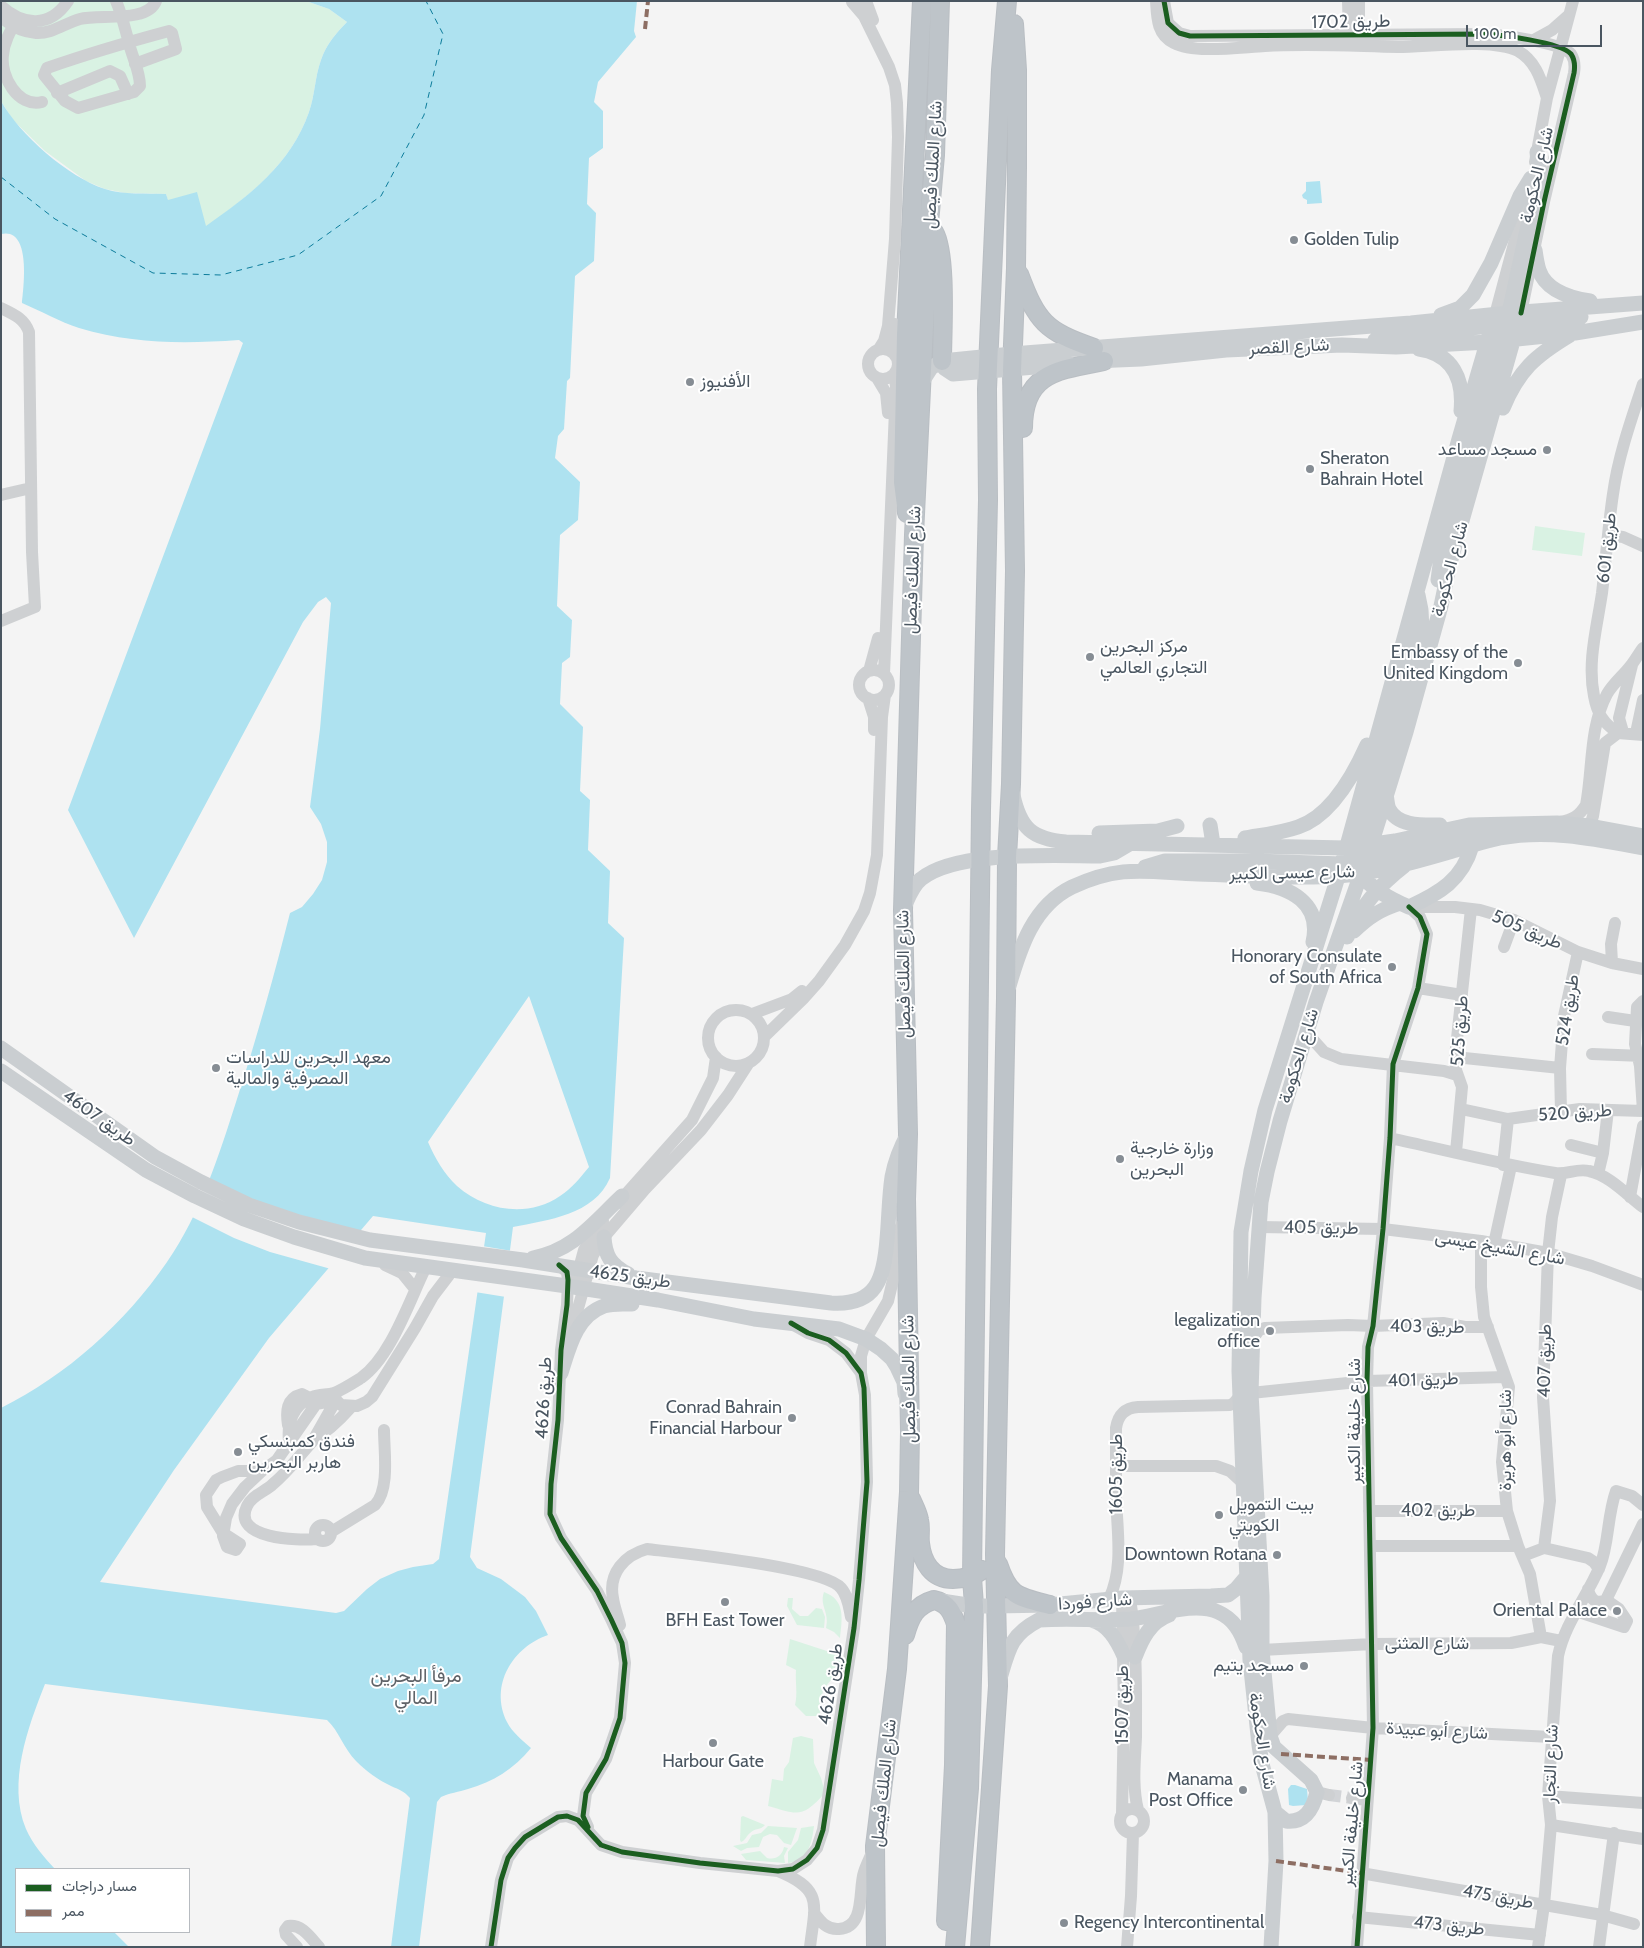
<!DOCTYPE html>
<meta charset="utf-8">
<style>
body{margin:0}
#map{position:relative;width:1644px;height:1948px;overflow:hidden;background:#f4f4f4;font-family:Cabin,Vazirmatn,sans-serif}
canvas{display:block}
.frame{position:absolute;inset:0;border:2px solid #4a5661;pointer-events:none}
.legend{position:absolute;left:15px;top:1868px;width:175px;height:65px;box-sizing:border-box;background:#fff;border:1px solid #b7bbc0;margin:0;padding:6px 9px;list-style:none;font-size:15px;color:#4a5661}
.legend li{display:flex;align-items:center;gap:10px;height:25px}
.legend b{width:25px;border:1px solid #b7bbc0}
.scale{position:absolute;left:1466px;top:25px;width:136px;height:22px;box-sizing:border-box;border:2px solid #4a5661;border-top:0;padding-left:6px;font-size:15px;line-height:18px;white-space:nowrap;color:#4a5661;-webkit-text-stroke:4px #fff;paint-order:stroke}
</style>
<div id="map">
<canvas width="1644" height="1948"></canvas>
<div class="frame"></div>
<ul class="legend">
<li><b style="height:6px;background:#1b5e20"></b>مسار دراجات</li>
<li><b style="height:6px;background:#8d6e63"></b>ممر</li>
</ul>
<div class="scale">100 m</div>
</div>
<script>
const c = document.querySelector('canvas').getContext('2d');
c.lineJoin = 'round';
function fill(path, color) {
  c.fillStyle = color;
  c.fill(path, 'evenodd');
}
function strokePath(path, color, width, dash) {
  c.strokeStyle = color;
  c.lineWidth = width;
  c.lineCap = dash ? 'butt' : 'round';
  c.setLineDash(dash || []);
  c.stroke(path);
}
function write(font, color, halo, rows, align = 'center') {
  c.font = font + ' Cabin,Vazirmatn,sans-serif';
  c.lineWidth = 4;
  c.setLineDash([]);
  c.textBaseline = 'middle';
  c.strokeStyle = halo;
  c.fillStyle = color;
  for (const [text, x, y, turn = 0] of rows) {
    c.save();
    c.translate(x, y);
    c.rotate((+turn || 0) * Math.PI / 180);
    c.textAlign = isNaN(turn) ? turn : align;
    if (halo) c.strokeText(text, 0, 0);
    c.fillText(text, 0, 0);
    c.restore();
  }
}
const green = new Path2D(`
 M1 1H306L329 9 347 22C336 33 326 45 321 60 315 76 315 95 309 112 291 164 249 196 206 227L168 201 166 194 125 193 105 189 86 181 45 151 13 120 1 101Z
 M1535 526 1585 533 1582 556 1532 550Z
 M824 1592C846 1600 842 1619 840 1638L834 1632 826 1628C830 1612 819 1606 824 1592Z
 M788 1598H793L792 1609 800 1616H808L816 1608 822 1609 825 1617 824 1628 797 1625 787 1606Z
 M790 1639 836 1654 841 1658 839 1673C822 1687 820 1694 820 1716H806L795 1705C798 1694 795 1682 796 1670L786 1665Z
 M801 1736 813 1739 814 1763 821 1778 825 1793C802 1818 799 1815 768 1806L772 1779 783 1781 784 1769 789 1762 793 1738Z
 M743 1816 765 1825C761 1830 755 1828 750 1833 746 1836 746 1840 741 1842L740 1840 741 1817Z
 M768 1826 797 1828 791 1845 784 1843 777 1835 770 1834 763 1837 759 1847 747 1848 741 1851 733 1846 747 1843 752 1835 761 1833Z
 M814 1826C812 1843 808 1861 788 1863V1852L798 1840 801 1828Z
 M784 1847 788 1848 784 1856 785 1863 746 1860 741 1854 760 1851 767 1858C776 1860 782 1856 784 1847Z`);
const water = new Path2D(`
 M306 1H637L634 31 636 37 598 82 594 102 603 111V148L589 158 587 204 596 213 594 261 575 276 570 378 567 381 564 429 558 436 555 458 580 482 578 520 560 535 557 606 572 620 570 657 562 663 560 704 583 727 580 791 590 800 588 850 610 871 608 923 624 938 610 1178C594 1215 548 1220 513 1227L470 1557 477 1568 501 1579 525 1597 536 1611 548 1635C513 1647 489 1685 507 1722 512 1732 522 1740 531 1748 514 1769 493 1782 468 1789 459 1792 449 1793 441 1797L437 1802 419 1947H391L410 1798C404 1791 400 1790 391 1786 378 1780 366 1771 356 1761 344 1749 339 1731 327 1720L45 1684C28 1727 7 1783 26 1829 33 1845 44 1857 55 1869H16V1932H114L129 1947H1V1408C67 1375 125 1323 167 1262 201 1213 219 1155 237 1099 257 1037 274 976 290 913L302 907 313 894 322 880 327 862V842L321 824 310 807 320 729 331 603 326 597 318 602 303 622 134 938 68 810 243 343 239 340C183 344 133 344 79 328 60 322 41 311 22 303 24 285 31 227 1 234V101C20 135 68 177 105 189 124 195 146 193 166 194L168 200 197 192 206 226C249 196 291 164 309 112 315 95 315 76 321 60 326 45 336 33 347 22L329 9ZM529 996 589 1167C580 1178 572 1188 560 1196 528 1218 485 1211 457 1186 444 1174 435 1158 428 1142ZM373 1216 486 1233 439 1559 433 1564 413 1567 398 1571 380 1579 367 1589 344 1611 336 1613 100 1582 174 1470 269 1338Z
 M1320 181 1322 203 1307 204V200L1303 198 1302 195 1306 191V182Z
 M1295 1785 1307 1789 1308 1801 1306 1805 1293 1806 1289 1805 1288 1789 1291 1785Z`);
const pier = new Path2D(`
 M207 1179 248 1198 284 1211 362 1232 331 1269 270 1252 234 1238 190 1216Z
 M482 1246 512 1251 506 1297 475 1292Z`);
const ferry = new Path2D(`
 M1 177 55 219 153 273 221 275 298 255 381 196 424 115 443 34 426 1`);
const minorTunnel = new Path2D(`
 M1329 1795 1352 1798`);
const minor = new Path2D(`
 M116 1C122 15 125 29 129 43 132 57 140 71 140 86L134 92 78 108 65 101 44 75 47 68C87 54 128 42 169 31L172 33 176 49 135 64
 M866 1 873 20
 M1156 1C1157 18 1157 35 1174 43 1194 54 1242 47 1265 46 1309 43 1353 46 1398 47 1428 47 1492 38 1518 51 1536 61 1541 80 1547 98
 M1164 1 1168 23 1179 33 1190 36 1484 34C1501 35 1560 42 1571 54 1575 60 1575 67 1574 73L1544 202 1521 313
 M1348 1 1349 35 1354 41
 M852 2 864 16 889 67 895 85 897 103 898 137 895 239 888 326 884 341 879 349
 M1 6C23 26 50 28 68 1
 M1 17C11 26 22 32 36 33 52 34 65 23 80 19 99 14 148 23 156 1
 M18 18C11 30 4 41 3 55 0 76 18 108 42 102
 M1532 41 1552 30 1569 15
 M1356 42 1359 35V1
 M57 93 110 71 120 76 128 94
 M1535 162 1547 98 1573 1
 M1 308C13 314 24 318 29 332L32 552 35 607 1 621
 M1495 315 1528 191
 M868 364a15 15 0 1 1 30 0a15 15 0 1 1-30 0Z
 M894 354 895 324
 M877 378 886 393 888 413
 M1 495 31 488
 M1608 535 1623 537 1643 546
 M859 685a15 15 0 1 1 30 0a15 15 0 1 1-30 0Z
 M869 671 878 638
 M884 674 896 386 894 374
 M868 698 874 717V730
 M1623 732 1619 718 1632 665
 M1618 733C1603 723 1597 713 1594 696 1587 662 1597 627 1602 593 1606 560 1608 527 1613 494 1618 457 1631 420 1643 384
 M1636 733 1643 700
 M1560 822C1573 820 1579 816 1586 805 1593 768 1589 728 1607 694 1614 682 1624 675 1632 664 1636 659 1639 653 1643 648
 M1585 832 1590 826 1593 816 1605 743 1618 733 1643 735
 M1409 907H1455L1480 910 1514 920 1578 952 1612 963 1643 969
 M1504 947 1514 920
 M1612 963 1611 944 1615 923
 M1418 988 1462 995
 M1643 1001 1637 1007 1635 1044 1640 1066 1643 1111
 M708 1038a28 28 0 1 1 56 0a28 28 0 1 1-56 0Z
 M752 1014 792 999 802 991
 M1608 1017 1635 1021
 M1306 1032 1324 1052 1341 1059 1444 1071 1457 1075
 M765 1036 803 999 819 981 845 945 864 911 870 893 877 855 882 717 885 695
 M1592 1054 1643 1056
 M1455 1057 1560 1068
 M1461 1109 1508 1119 1580 1109 1643 1111
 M1561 1112 1560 1068 1564 1016 1578 952
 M1390 1138C1445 1150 1499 1164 1555 1173 1566 1175 1577 1168 1589 1171 1609 1175 1627 1195 1643 1207
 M1571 1145 1603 1153
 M1456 1152 1462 1087 1456 1070 1455 1057 1471 909
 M1503 1165 1508 1119
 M1598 1174 1603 1153 1608 1110
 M1630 1197 1643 1126
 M618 1203 692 1120 713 1078 716 1057
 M1259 1227 1383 1229 1481 1241 1548 1253 1592 1266 1643 1285
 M1481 1241V1287L1484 1317 1509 1387 1502 1462 1507 1511 1518 1546 1530 1574 1541 1637
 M1494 1244 1511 1166
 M385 1265 402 1273 415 1289
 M559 1265 567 1272 568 1280 567 1305 561 1350 558 1420 551 1484 550 1514 561 1538 597 1591 611 1619 622 1643 625 1663 620 1718 606 1759 586 1793 583 1816 588 1827
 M574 1287 584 1250 603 1221
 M570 1337 593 1255 604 1237 645 1189 701 1130 728 1095 748 1064
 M1252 1340 1259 1330 1265 1328 1348 1325 1373 1326 1443 1323 1465 1327H1488
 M861 1373V1356L866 1339 888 1301 893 1280 901 1226
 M1251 1393 1367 1381 1505 1377
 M288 1425C286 1412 286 1398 302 1394L310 1398
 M315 1437 336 1400 335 1395
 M289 1441C287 1423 293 1405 312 1397 319 1394 327 1395 334 1393 342 1390 353 1383 361 1378 390 1358 409 1302 424 1271
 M1116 1466H1216L1230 1471 1243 1483
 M262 1471H238L222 1477 216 1480 206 1495 207 1507 223 1533 240 1544 236 1550 227 1547 223 1536 226 1518 232 1504 245 1487 262 1471 277 1460 316 1404 336 1400 341 1405 357 1406 366 1402 372 1397 415 1328 433 1296 449 1275
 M1369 1511H1507
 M315 1533a8 8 0 1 1 16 0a8 8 0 1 1-16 0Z
 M331 1532 375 1505C390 1489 384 1451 384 1430
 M316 1539C299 1541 231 1539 247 1506 252 1495 265 1492 273 1484 288 1472 299 1456 312 1442 317 1436 324 1433 330 1428 338 1421 345 1414 352 1406
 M1371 1546H1518
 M1544 1548 1550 1501 1543 1397 1548 1253 1552 1217 1561 1175
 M1523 1556 1544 1548 1588 1558 1594 1562 1599 1569
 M1588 1589C1590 1599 1596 1605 1606 1600L1643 1524
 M1122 1598 1124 1712 1122 1813
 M1130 1598C1137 1643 1136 1691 1136 1737 1135 1761 1132 1786 1138 1810
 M1109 1599C1124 1568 1117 1530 1116 1497 1116 1474 1116 1451 1116 1428 1118 1415 1125 1408 1138 1407L1230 1405 1234 1403 1240 1396
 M1576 1611 1624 1627 1627 1621 1619 1609 1606 1600
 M620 1625C618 1616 614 1607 613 1598 608 1573 625 1555 647 1549 681 1553 823 1567 841 1588 848 1596 849 1607 851 1617
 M1262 1650 1372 1644 1511 1643 1541 1637 1561 1641
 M1270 1736 1283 1721 1288 1719 1373 1728 1551 1737
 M1317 1792 1329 1795
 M1548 1796 1643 1803
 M1352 1798 1367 1800
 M1120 1821a12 12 0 1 1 24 0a12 12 0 1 1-24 0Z
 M1551 1825 1643 1839
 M778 1871C824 1890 815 1904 810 1947
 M1361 1873 1602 1915 1634 1924
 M814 1913C821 1922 827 1930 839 1929 866 1927 858 1890 864 1872 866 1865 870 1858 873 1850
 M1358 1917 1540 1935
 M297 1947 286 1935 285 1930 288 1926C302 1924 310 1937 319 1947
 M491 1947 501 1880 508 1858 515 1848 525 1837 558 1817 567 1816 578 1820 601 1845 622 1852 700 1863 778 1871 793 1869 807 1860 817 1848 823 1830 854 1628 859 1580 867 1482 865 1395 861 1373 846 1353 829 1340 808 1333 792 1324
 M1127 1947 1131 1896 1133 1833
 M1357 1947 1373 1728 1367 1381 1368 1347 1373 1326 1383 1229 1390 1138 1393 1064 1418 988 1427 934 1420 917 1409 907
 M1538 1947 1544 1905 1551 1825 1548 1796 1558 1656C1565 1623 1587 1597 1600 1566 1609 1544 1607 1516 1616 1491L1632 1496 1643 1505
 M1599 1947 1614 1833`);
const major = new Path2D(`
 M1535 250C1536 257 1537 264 1539 270 1546 291 1571 298 1590 301
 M1441 315 1460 308 1473 295 1491 263 1520 196 1531 178
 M1509 322V313L1537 184 1539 172 1537 152
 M1510 328 1581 317
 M1375 340 1398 335 1501 325
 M1419 349C1453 354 1464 379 1461 411
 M942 361 944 368 953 374 1070 364
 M1093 361 1141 359 1226 350 1342 345 1396 347 1488 342 1575 333 1643 322
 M922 382 931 368 942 361 1012 354 1411 323 1509 313 1643 303
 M1503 408C1519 370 1535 356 1570 335
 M1438 580 1442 550 1503 330 1501 321 1495 315
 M1418 595 1421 610 1422 630 1360 847C1359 855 1357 864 1360 871 1366 887 1395 901 1409 907 1440 893 1462 880 1472 846
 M1386 794C1387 798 1387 805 1389 809 1398 827 1424 825 1440 825
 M1013 795C1020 828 1032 839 1066 842L1346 848 1395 841 1469 825 1557 823 1590 826 1643 836
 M1210 825 1213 844
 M1099 833 1158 831 1177 826
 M1245 838C1262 835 1281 833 1298 827 1331 816 1354 774 1367 745
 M1358 862 1468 836 1488 827
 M1145 867 1165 861H1255L1342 864 1351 861
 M1257 883C1290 887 1322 903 1313 942
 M903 909C908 899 912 886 921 879 956 850 1055 856 1100 856L1114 853 1131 843
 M1354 931C1368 917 1381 909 1400 903
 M1347 937C1361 907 1378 886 1404 866
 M1009 986C1020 948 1033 906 1072 887 1121 864 1147 872 1198 874 1244 875 1292 879 1338 876 1378 873 1418 861 1456 850 1471 846 1485 841 1500 838 1549 829 1595 839 1643 848
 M1 1048 155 1157 201 1182 249 1205 299 1222 370 1240 523 1260 636 1278 831 1303C877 1306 884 1278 887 1239 889 1218 889 1197 892 1177 895 1161 900 1148 908 1134
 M1 1071 146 1170 195 1196 244 1219 294 1237 365 1258 567 1286 658 1300 754 1319 839 1329 866 1339 881 1349 892 1359 897 1367 904 1382 905 1394
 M604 1237C605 1256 611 1265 628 1274
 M533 1258C574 1250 593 1223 622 1196
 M561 1373C569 1348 576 1316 604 1306 613 1303 623 1304 632 1304
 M935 1600 974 1606H995L1050 1605 1122 1598 1211 1596 1228 1595 1236 1589 1247 1576
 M1091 1620C1108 1624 1117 1640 1124 1656
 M1135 1657C1142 1639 1150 1622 1169 1615
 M1001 1675C1009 1647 1012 1634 1039 1620 1070 1618 1101 1621 1131 1619 1157 1616 1193 1601 1218 1612 1234 1619 1241 1632 1246 1647
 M1275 1812 1286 1821C1305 1823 1313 1809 1317 1792L1311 1780 1274 1747 1270 1736 1262 1650V1596L1251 1393 1254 1298 1261 1202 1267 1172 1280 1121 1316 1002 1371 845 1406 732 1441 606 1450 563 1521 313
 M1271 1947 1276 1861 1275 1812 1262 1764 1259 1745 1250 1660 1239 1371 1241 1232 1251 1171 1265 1110 1342 864 1459 439 1495 315`);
const highway = new Path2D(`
 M934 232C947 254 942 333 942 361
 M1019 274C1037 322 1045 331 1094 348
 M1023 428C1023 372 1059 370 1104 361
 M907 513 903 482 906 335 922 1
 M911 1499C914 1506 918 1513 919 1520 921 1528 919 1536 920 1543 922 1562 932 1579 953 1579 964 1579 973 1577 982 1570
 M998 1564C1009 1597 1018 1597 1050 1605
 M905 1635C910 1617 916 1605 934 1600 948 1603 952 1612 956 1624L954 1765 946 1921
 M876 1947 875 1846 897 1669 909 1492 910 1432 906 1199 908 1134 903 910 914 535 929 223 935 155 940 1
 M955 1947 969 1788 974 1606 972 1577 981 810 988 500 987 389 1001 70 1007 1
 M980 1947 998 1686 995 1554 1006 998 1007 857 1011 784 1015 571 1012 370 1016 268 1017 167V70L1014 24`);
const quiet = new Path2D(`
 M645 29 648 1
 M1281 1754 1371 1760
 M1276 1861 1361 1873`);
const cycleway = new Path2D(`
 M1164 1 1168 23 1179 33 1190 36 1484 34C1501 35 1560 42 1571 54 1575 60 1575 67 1574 73L1544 202 1521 313
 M559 1265 567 1272 568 1280 567 1305 561 1350 558 1420 551 1484 550 1514 561 1538 597 1591 611 1619 622 1643 625 1663 620 1718 606 1759 586 1793 583 1816 588 1827
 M491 1947 501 1880 508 1858 515 1848 525 1837 558 1817 567 1816 578 1820 601 1845 622 1852 700 1863 778 1871 793 1869 807 1860 817 1848 823 1830 854 1628 859 1580 867 1482 864 1388 861 1373 846 1353 829 1340 808 1333 791 1323
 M1357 1947 1373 1728 1367 1381 1368 1347 1373 1326 1383 1229 1390 1138 1393 1064 1418 988 1427 934 1420 917 1409 907`);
const markers = [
 [1294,240,5,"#868d94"],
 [690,382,5,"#868d94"],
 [1547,450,5,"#868d94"],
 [1310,469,5,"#868d94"],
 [1090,657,5,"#868d94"],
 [1518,663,5,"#868d94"],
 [1392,967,5,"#868d94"],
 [216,1068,5,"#868d94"],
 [1120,1159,5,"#868d94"],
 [1270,1331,5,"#868d94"],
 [792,1418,5,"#868d94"],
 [238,1452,5,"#868d94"],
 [1219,1515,5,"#868d94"],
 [1277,1555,5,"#868d94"],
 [725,1602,5,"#868d94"],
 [1617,1611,5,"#868d94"],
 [1304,1666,5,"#868d94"],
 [713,1743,5,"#868d94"],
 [1243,1790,5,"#868d94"],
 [1064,1923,5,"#868d94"]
];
const streetNames = [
 ["طريق 1702",1351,22,-1],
 ["شارع الملك فيصل",933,165,-87],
 ["شارع الحكومة",1537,175,-77],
 ["شارع القصر",1289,347,-3],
 ["طريق 601",1607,548,-84],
 ["شارع الحكومة",1450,569,-75],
 ["شارع الملك فيصل",913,570,-88],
 ["شارع عيسى الكبير",1292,873,-1],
 ["طريق 505",1527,930,23],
 ["شارع الملك فيصل",904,974,-91],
 ["طريق 524",1568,1010,-81],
 ["طريق 525",1460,1031,-86],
 ["شارع الحكومة",1299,1056,-73],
 ["طريق 520",1575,1113,-4],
 ["طريق 4607",99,1118,35],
 ["طريق 405",1321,1228,1],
 ["شارع الشيخ عيسى",1500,1248,10],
 ["طريق 4625",630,1277,8],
 ["طريق 403",1427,1327,1],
 ["طريق 407",1545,1361,-89],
 ["شارع الملك فيصل",909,1379,-91],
 ["طريق 401",1423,1380,-2],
 ["طريق 4626",544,1398,-87],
 ["شارع خليفة الكبير",1355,1421,-90],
 ["شارع أبو هريرة",1506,1440,-90],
 ["طريق 1605",1117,1474,-90],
 ["طريق 402",1438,1511],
 ["شارع فوردا",1095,1602,-4],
 ["شارع المثنى",1427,1644],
 ["طريق 4626",831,1684,-81],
 ["طريق 1507",1123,1705,-90],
 ["شارع أبو عبيدة",1437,1731,3],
 ["شارع الحكومة",1262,1741,81],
 ["شارع التجار",1551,1764,-88],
 ["شارع الملك فيصل",884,1783,-84],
 ["شارع خليفة الكبير",1352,1824,-85],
 ["طريق 475",1498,1897,10],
 ["طريق 473",1449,1926,6]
];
const poiNames = [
 ["Golden Tulip",1304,240],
 ["الأفنيوز",700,382],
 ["مسجد مساعد",1537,450,"right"],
 ["Sheraton",1320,459],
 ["Bahrain Hotel",1320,480],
 ["مركز البحرين",1100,647],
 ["التجاري العالمي",1100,668],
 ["Embassy of the",1508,653,"right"],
 ["United Kingdom",1508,674,"right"],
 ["Honorary Consulate",1382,957,"right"],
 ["of South Africa",1382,978,"right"],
 ["معهد البحرين للدراسات",226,1058],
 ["المصرفية والمالية",226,1079],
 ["وزارة خارجية",1130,1149],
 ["البحرين",1130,1170],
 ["legalization",1260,1321,"right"],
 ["office",1260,1342,"right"],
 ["Conrad Bahrain",782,1408,"right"],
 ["Financial Harbour",782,1429,"right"],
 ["فندق كمبنسكي",248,1442],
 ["هاربر البحرين",248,1463],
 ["بيت التمويل",1229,1505],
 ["الكويتي",1229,1526],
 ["Downtown Rotana",1267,1555,"right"],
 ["Oriental Palace",1607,1611,"right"],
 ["BFH East Tower",725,1621,"center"],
 ["مسجد يتيم",1294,1666,"right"],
 ["Harbour Gate",713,1762,"center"],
 ["Manama",1233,1780,"right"],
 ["Post Office",1233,1801,"right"],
 ["Regency Intercontinental",1074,1923]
];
const neighbourhoodNames = [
 ["مرفأ البحرين",416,1676],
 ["المالي",416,1698]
];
fill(green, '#d9f2e3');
fill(water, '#aee2f0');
fill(pier, '#f4f4f4');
strokePath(ferry, '#0c7c9b', 1, [6, 5]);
strokePath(minorTunnel, '#d2d4d7', 12, [12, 6]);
strokePath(highway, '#b9bec3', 20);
strokePath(minor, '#ced0d2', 12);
strokePath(major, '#caced1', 15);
strokePath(highway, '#bec4c9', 18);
strokePath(quiet, '#8d6e63', 4, [8, 4]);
strokePath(cycleway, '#1b5e20', 5);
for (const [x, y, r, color] of markers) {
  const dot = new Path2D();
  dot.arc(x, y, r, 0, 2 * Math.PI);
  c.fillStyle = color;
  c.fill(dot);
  strokePath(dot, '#fff', 2);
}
write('18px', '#4a5661', '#fff', streetNames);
write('18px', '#4a5661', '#fff', poiNames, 'left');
write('19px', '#5f6368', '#fff', neighbourhoodNames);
</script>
